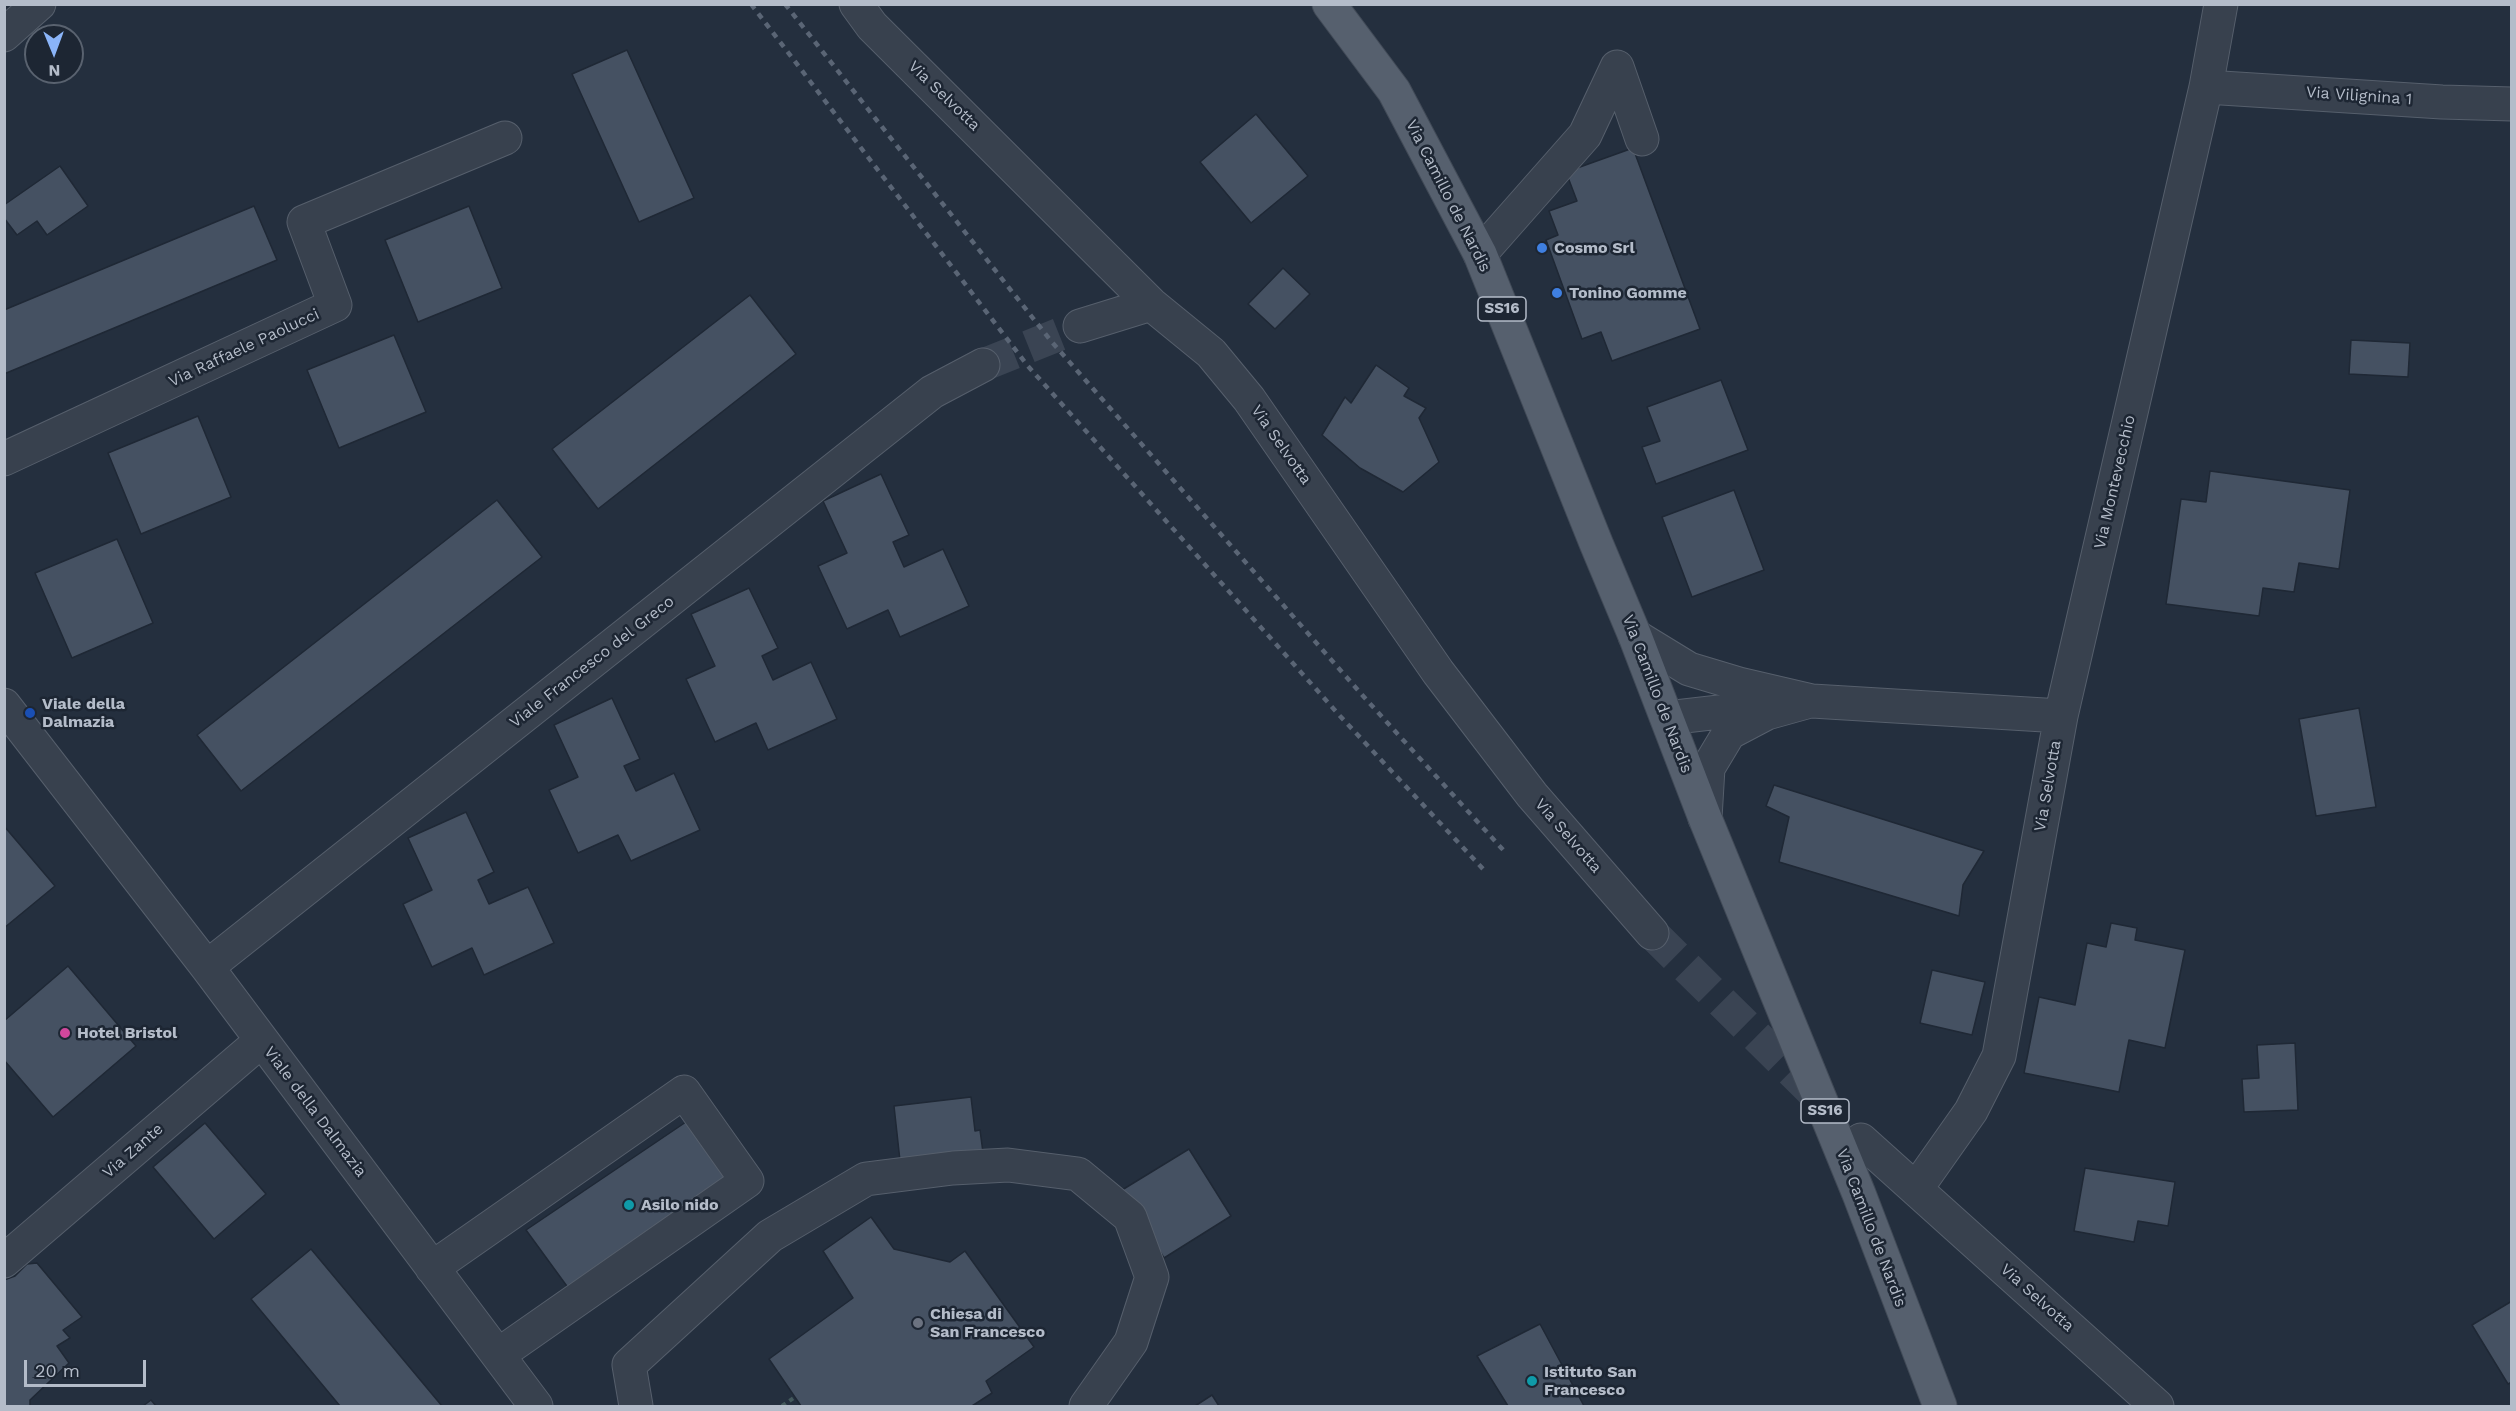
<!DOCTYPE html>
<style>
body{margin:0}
#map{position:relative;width:2516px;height:1411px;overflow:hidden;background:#242f3e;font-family:"Work Sans",sans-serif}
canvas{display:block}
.frame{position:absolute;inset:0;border:6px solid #b4bcc9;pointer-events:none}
.north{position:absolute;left:24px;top:24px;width:60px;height:60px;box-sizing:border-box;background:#1d2633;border:2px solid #59626f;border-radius:50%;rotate:179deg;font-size:16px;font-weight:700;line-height:24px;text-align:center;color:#b4bcc9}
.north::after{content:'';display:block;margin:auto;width:21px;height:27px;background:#8ab4f8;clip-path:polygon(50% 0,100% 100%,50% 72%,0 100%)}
.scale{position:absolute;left:24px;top:1360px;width:122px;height:27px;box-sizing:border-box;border:3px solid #b4bcc9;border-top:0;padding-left:8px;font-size:18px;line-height:21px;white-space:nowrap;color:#b4bcc9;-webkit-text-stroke:4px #1d2633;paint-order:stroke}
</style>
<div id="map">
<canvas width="2516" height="1411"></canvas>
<div class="frame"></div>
<div class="north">N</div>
<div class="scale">20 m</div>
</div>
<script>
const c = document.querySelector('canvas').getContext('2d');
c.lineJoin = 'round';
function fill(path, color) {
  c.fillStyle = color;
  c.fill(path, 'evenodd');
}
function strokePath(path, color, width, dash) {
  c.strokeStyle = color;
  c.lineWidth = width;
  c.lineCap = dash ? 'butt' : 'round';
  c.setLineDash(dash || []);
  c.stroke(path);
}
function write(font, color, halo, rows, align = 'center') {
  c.font = font + ' "Work Sans",sans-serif';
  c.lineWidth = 5;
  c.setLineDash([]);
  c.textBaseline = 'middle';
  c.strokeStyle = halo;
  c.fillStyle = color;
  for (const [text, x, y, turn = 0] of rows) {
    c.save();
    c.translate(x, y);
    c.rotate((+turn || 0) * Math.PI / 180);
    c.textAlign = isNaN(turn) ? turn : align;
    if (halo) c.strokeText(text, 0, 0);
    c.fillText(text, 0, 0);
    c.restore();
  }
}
const building = new Path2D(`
 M627 50 694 198 639 222 572 74Z
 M1256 114 1308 176 1251 223 1200 162Z
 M1633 148 1700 329 1612 361 1601 332 1582 339 1546 240 1558 235 1549 211 1577 201 1566 172Z
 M60 166 88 206 47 235 37 221 17 235 4 218V205Z
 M254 206 277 260 4 374V310Z
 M469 206 502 288 418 322 385 240Z
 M1283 268 1310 294 1275 329 1248 304Z
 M750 295 796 354 598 509 552 449Z
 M394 335 426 412 339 448 307 370Z
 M2351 340 2410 343 2408 377 2349 374Z
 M1376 365 1409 388 1404 396 1426 408 1419 418 1439 462 1403 492 1360 468 1322 435 1345 397 1351 403Z
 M1721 380 1748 450 1656 484 1642 447 1660 441 1647 407Z
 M198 416 231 497 141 534 108 453Z
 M2210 471 2350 490 2339 569 2299 563 2294 592 2263 588 2259 616 2166 604 2181 499 2206 502Z
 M881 474 909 535 893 542 904 567 943 549 969 606 900 637 888 610 847 629 818 566 847 553 823 501Z
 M1734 490 1764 570 1692 597 1662 517Z
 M497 500 542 557 241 791 197 735Z
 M117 539 153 623 72 658 35 573Z
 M749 588 778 648 762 656 773 680 811 662 837 719 768 750 756 723 715 742 686 679 715 666 691 614Z
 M612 698 640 759 624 766 636 791 674 773 700 830 631 861 618 835 578 853 549 790 578 777 554 725Z
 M2359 708 2376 807 2316 816 2299 719Z
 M1774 785 1984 851 1963 885 1959 916 1779 862 1789 817 1766 806Z
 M466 812 494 872 478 880 489 904 528 887 554 943 484 975 472 948 432 967 403 904 432 890 408 838Z
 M4 826 55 886 4 928Z
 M2111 923 2137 928 2135 940 2185 950 2165 1048 2129 1040 2119 1092 2024 1073 2039 997 2075 1005 2087 943 2106 947Z
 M68 966 136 1046 53 1117 4 1060V1021Z
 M1932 970 1985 982 1972 1035 1920 1023Z
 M2295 1043 2298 1110 2244 1112 2242 1079 2259 1078 2257 1045Z
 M971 1097 975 1131 980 1130 984 1160 901 1170 894 1106Z
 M686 1122 732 1180 569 1289 526 1230Z
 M205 1123 266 1194 214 1239 153 1167Z
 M1189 1149 1231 1216 1164 1258 1122 1190Z
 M2085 1168 2175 1182 2168 1226 2138 1221 2134 1242 2074 1231Z
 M871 1217 894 1249 950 1262 965 1251 1034 1347 986 1381 992 1393 972 1406H801L769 1359 853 1298 823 1251Z
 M311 1249 442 1406H340L251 1299Z
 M37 1263 82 1317 63 1330 70 1338 57 1346 69 1363 30 1400V1406H4V1280L15 1276 27 1264Z
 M2512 1301V1382L2508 1384 2472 1325Z
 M1540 1324 1584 1406H1508L1477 1356Z
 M1212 1395 1219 1406H1195Z
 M151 1400 156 1406H143Z`);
const minorTunnel = new Path2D(`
 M983 365 1080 326
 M1652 933 1821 1100`);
const path = new Path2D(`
 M782 1406 795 1397`);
const minor = new Path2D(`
 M856 4 872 26 1151 304 1211 353 1249 399 1438 672 1532 795 1652 933
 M4 35 39 4
 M2206 87 2442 102 2512 104
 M1480 254 1585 135 1617 67 1642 139
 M1080 326 1151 304
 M4 459 335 305 304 222 505 138
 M1635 636 1689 669 1739 684 1812 701 2061 716 2206 87 2221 4
 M4 705 207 967 536 1406
 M1667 718 1763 707
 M1705 818 1708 768 1729 733 1767 713 1810 701
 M207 967 932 392 983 365
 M1861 1140 2157 1406
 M1916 1189 1971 1111 1999 1056 2061 716
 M4 1261 261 1041
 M432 1268 684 1092 747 1181 498 1355
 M636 1406 629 1365 770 1236 866 1179 953 1168 1008 1165 1078 1174 1130 1217 1152 1277 1131 1342 1086 1406`);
const major = new Path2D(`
 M1329 4 1394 91 1480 254 1596 543 1635 636 1705 818 1859 1194 1940 1406`);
const rail = new Path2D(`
 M751 4 1027 365 1340 716 1484 870
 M785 4 1051 341 1364 697 1505 852`);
const markers = [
 [1542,248,6,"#3f7fe0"],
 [1557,293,6,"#3f7fe0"],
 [30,713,6,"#1a4fb4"],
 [65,1033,6,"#d1479c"],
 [629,1205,6,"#0f9aa8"],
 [918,1323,6,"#6b7280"],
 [1532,1381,6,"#0f9aa8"]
];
const shields = [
 [1502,309,48],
 [1825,1111,48]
];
const shieldNames = [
 ["SS16",1502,309],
 ["SS16",1825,1111]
];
const streetNames = [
 ["Via Selvotta",944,96,44],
 ["Via Vilignina 1",2359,96,4],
 ["Via Camillo de Nardis",1448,196,63],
 ["Via Raffaele Paolucci",244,348,-25],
 ["Via Selvotta",1281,445,55],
 ["Via Montevecchio",2115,482,-77],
 ["Viale Francesco del Greco",592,662,-38],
 ["Via Camillo de Nardis",1657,694,69],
 ["Via Selvotta",2048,786,-80],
 ["Via Selvotta",1568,836,49],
 ["Viale della Dalmazia",315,1112,53],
 ["Via Zante",133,1151,-41],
 ["Via Camillo de Nardis",1871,1228,69],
 ["Via Selvotta",2037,1298,42]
];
const poiNames = [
 ["Cosmo Srl",1554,248],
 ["Tonino Gomme",1569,293],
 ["Viale della",42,704],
 ["Dalmazia",42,722],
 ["Hotel Bristol",77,1033],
 ["Asilo nido",641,1205],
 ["Chiesa di",930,1314],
 ["San Francesco",930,1332],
 ["Istituto San",1544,1372],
 ["Francesco",1544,1390]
];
fill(building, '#455162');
strokePath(building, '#1f2835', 1.5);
strokePath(minorTunnel, '#3a4453', 33, [33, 16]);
strokePath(minor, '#565f6c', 35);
strokePath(major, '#414a57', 35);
strokePath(path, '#44595c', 4, [4.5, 4.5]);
strokePath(minor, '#38414e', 33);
strokePath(major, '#56606e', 33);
strokePath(rail, '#5a6575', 4.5, [6, 6]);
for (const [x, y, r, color] of markers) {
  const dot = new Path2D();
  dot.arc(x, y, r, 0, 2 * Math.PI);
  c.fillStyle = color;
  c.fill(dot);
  strokePath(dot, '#1d2633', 2);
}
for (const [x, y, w] of shields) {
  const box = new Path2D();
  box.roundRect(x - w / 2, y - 12, w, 24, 4.5);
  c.fillStyle = '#1d2633';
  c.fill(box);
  strokePath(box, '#b4bcc9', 1.5);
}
write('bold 15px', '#b4bcc9', null, shieldNames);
write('16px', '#b4bcc9', '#1d2633', streetNames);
write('bold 16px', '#b4bcc9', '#1d2633', poiNames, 'left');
</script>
